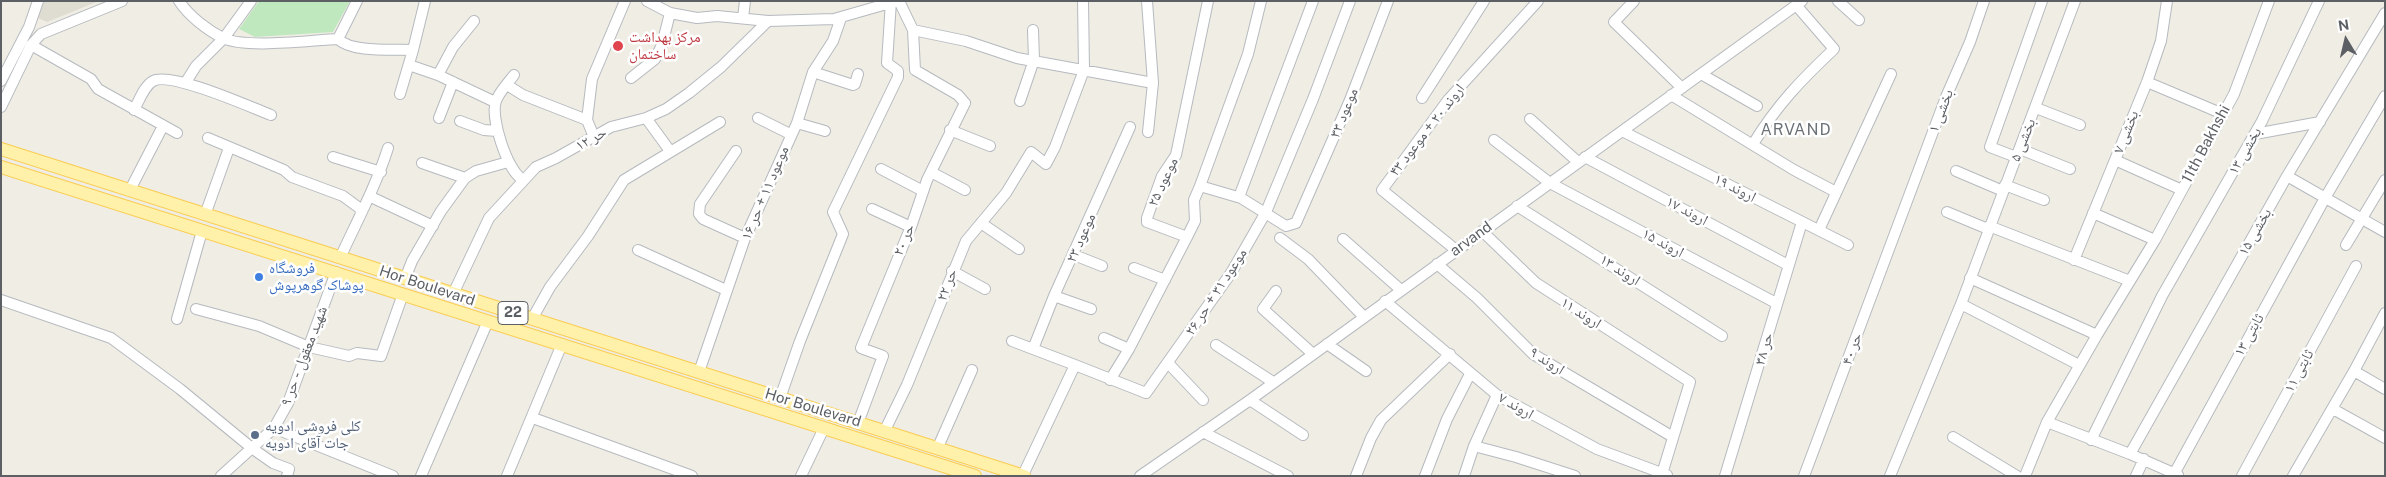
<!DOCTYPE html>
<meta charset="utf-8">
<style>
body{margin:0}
#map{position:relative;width:2386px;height:477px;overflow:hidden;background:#efede4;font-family:"Public Sans",sans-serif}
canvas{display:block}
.frame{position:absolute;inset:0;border:2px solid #5c6065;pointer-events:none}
.north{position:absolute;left:2321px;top:15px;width:50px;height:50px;-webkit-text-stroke:4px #fff;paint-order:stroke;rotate:351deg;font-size:14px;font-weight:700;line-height:20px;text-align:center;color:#5c6065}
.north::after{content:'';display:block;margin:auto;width:18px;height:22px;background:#5c6065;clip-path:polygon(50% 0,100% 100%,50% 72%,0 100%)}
</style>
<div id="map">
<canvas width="2386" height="477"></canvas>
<div class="frame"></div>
<div class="north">N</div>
</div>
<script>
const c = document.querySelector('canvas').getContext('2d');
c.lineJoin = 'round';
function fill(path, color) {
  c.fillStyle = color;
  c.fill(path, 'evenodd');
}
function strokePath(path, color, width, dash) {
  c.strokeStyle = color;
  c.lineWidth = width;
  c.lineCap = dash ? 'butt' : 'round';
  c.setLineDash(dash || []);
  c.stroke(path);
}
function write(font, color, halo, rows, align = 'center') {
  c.font = font + ' "Public Sans","Noto Naskh Arabic",sans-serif';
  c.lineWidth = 5;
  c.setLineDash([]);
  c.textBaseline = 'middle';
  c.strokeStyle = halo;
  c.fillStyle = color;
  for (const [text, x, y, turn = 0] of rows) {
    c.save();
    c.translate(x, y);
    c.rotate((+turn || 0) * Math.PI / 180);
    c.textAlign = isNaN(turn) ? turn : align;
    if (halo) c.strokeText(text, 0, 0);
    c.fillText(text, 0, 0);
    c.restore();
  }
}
const education = new Path2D(`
 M44 1H99L47 22 38 18Z`);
const green = new Path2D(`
 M259 1H350L333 32 255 37 239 29Z`);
const minor = new Path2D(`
 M179 1C189 16 207 30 223 38 246 49 311 40 338 39L357 1
 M647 1 670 13 697 18 717 16 768 21 834 19 897 1
 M1147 1 1153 83 1148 132
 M1208 1 1176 155 1162 176 1147 218V222L1187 237 1195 221 1194 200 1200 186 1241 198 1286 226 1296 223 1350 100 1388 1
 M1634 1 1614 22 1682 88
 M1838 1 1859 20
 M743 18 745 1
 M913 30 966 41 1017 58 1153 83
 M338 39C352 53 393 49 413 50
 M31 45 91 79 98 89 177 133
 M409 65 438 75 495 102
 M813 72 853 85 855 84 858 74
 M1701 74 1757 106
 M438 75 453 47 474 21
 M514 75C508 83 499 92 496 101 490 117 507 170 522 179
 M631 78 655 59 662 45 670 13
 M1 81 29 27 38 1
 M186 82 196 66 224 38 251 1
 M2147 82 2223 114
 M507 85 523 95 587 120
 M400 94 413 50 425 1
 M1671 95 1794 170 1836 192
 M1422 98 1484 1
 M1020 101 1034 60 1033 30
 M1 107 31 45 41 34 122 1
 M2036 108 2080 125
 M134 110C139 101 144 86 153 81 171 71 250 107 271 115
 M439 118 453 82
 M646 118 670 151
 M758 118 790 134
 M1530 119 1578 162
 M460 121 484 130 497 131
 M797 123 825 131
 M950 130 990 146
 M1622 131 1848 245
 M2255 134 2320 122
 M594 137 587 120 592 79 625 1
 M208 138 284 170 292 177 343 196 362 210
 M1494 140 1550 183 1776 303
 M1753 144C1777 105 1801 80 1834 49L1796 5
 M2020 149 2070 169
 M736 151 700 204 699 214 703 219 745 238
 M333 157 381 172
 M1585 157 1788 265
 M2016 157 1990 147 2042 1
 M2115 160 2182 190
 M422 163 465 178
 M881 169 923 191
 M1956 171 2003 191
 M931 172 965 190
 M2287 176 2385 232
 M133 184 163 126
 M2005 185 2044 200
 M1200 186 1248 54 1261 1
 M371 197 433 226
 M1239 197 1313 1
 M1517 206 1722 336
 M872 209 911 227
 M1947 212 1988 229
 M2093 213 2155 240
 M205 215 229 148
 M981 223 1019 249
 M1989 226 2130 281
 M1819 230 1891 74
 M1482 231 1536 283 1690 382 1662 474
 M1280 238 1308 259 1364 317
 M1343 239 1401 290
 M2346 245 2385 180
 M638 250 726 290
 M1456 250 1382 190 1448 100 1538 1
 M1074 255 1102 266
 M340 258C357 221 376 186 388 148
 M2074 260 2147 82 2161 41 2167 1
 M1437 264 1477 298 1533 354 1673 437
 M1134 268 1165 280
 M952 271 985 289
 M1970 278 2097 335
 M405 279 412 261 441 211 465 178 476 171 508 162
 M1276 291 1263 309 1313 354
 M453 294 489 218 536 167 556 158 611 127 646 118 666 109 689 93 721 67 768 21
 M1054 296 1091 309
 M1 300 111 338 180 389 253 449 273 463 289 469 287 476
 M1385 301 1497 395 1597 449 1667 475
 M1961 304 2079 365
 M196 309 259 326 309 347 349 356 357 353 381 356 403 294
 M177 319 202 231
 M532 319 550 287 588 236 624 180 720 122
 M1104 338 1129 349
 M1012 341 1075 365
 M1327 344 1366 371
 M1216 345 1273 382
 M1033 349 1054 296 1130 127
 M1168 363 1203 400
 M2354 371 2385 389
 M699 372 745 238 797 123 813 72 833 41 841 18
 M1110 380 1129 349 1187 237
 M780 398 800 341 843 234 833 212 898 77V71L887 63 891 1
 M1250 400 1303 435
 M2333 409 2385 438
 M533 418 692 476
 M2047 422 2130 454 2178 475
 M858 423 883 356 861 348 912 224 927 180 965 103 958 95 915 70 913 30 899 1
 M274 428 393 476
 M885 430 907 385 966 241 1006 193 1031 152 1046 164 1055 147 1084 70 1083 1
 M1203 432 1288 476
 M1953 437 2017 476
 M2091 440 2162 296 2262 121 2319 1
 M1474 446 1516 457 1575 476
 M938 447 972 370
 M2130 454 2287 176 2385 13
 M1023 475 1075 365 1146 393 1231 273 1266 212 1313 99 1350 1
 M221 476 274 428 288 403 336 272
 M421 476 488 321
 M507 476 562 344
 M801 476 824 428
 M1140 476 1250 400 1802 1
 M1356 476 1371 438 1381 420 1450 354
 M1425 476 1447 419 1470 374
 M1464 476 1474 446 1497 395
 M1725 476 1802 222
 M1804 476 1946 97 1970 42 1984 1
 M1890 476 1961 304 2075 1
 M2025 476 2047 422 2097 335 2155 240 2234 94 2269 1
 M2136 476 2144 459
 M2173 476 2325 198 2385 96
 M2242 476 2356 266
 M2293 476 2354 371 2385 313`);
const major = new Path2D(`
 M1 149 1024 476
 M1 167 975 476`);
const markers = [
 [618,46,6,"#e0444e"],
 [259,277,5,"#3f7fe0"],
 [255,435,5,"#5c6f8a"]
];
const shields = [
 [513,313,30]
];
const shieldNames = [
 ["22",513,313]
];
const healthNames = [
 ["مرکز بهداشت",629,37],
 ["ساختمان",629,54]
];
const streetNames = [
 ["بخشی ۱",1941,111,-69],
 ["موعود ۳۳",1344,113,-68],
 ["اروند ۲۰ + موعود ۴۳",1427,130,-52],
 ["بخشی ۷",2126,132,-68],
 ["حر ۱۲",591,139,-29],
 ["بخشی ۵",2023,140,-68],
 ["11th Bakhshi",2206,144,-62],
 ["بخشی ۱۳",2245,151,-60],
 ["موعود ۲۵",1163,182,-65],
 ["اروند ۱۹",1735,188,27],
 ["موعود ۱۱ + حر ۱۶",765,193,-67],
 ["اروند ۱۷",1687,211,28],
 ["بخشی ۱۵",2255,232,-60],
 ["موعود ۲۳",1081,238,-66],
 ["arvand",1471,239,-36],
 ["حر ۲۰",904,240,-67],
 ["اروند ۱۵",1663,243,28],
 ["اروند ۱۳",1620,270,33],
 ["حر ۲۲",947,285,-69],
 ["Hor Boulevard",427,286,18],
 ["موعود ۳۱ + حر ۲۶",1216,292,-57],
 ["اروند ۱۱",1581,313,33],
 ["ثابتی ۱۳",2249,335,-61],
 ["حر ۳۸",1764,349,-74],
 ["حر ۴۰",1852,349,-70],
 ["شهید معقول - حر ۹",304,356,-69],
 ["اروند ۹",1547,361,33],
 ["ثابتی ۱۱",2299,371,-62],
 ["اروند ۷",1516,406,30],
 ["Hor Boulevard",813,408,17]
];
const shopNames = [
 ["فروشگاه",269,268],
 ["پوشاک گوهرپوش",269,285]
];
const serviceNames = [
 ["کلی فروشی ادویه",265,426],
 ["جات آقای ادویه",265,443]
];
const neighbourhoodNames = [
 ["ARVAND",1796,130]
];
fill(education, '#dfdcd2');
fill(green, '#bfe8bf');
strokePath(minor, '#b6babf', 12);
strokePath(major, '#facc52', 14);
strokePath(minor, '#fff', 10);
strokePath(major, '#fff1a9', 12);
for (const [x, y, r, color] of markers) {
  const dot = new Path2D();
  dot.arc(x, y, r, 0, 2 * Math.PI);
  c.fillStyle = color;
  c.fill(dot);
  strokePath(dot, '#fff', 2);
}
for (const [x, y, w] of shields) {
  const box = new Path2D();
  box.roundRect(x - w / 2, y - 11.5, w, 23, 4);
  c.fillStyle = '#fff';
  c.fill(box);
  strokePath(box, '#5c6065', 1);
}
write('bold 14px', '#5c6065', null, shieldNames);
write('15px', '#be3a42', '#fff', healthNames, 'left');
write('15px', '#5c6065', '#fff', streetNames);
write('15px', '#366cbe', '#fff', shopNames, 'left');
write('15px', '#4e5e75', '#fff', serviceNames, 'left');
c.letterSpacing = '1px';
write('16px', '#6d7277', '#fff', neighbourhoodNames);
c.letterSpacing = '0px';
</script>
